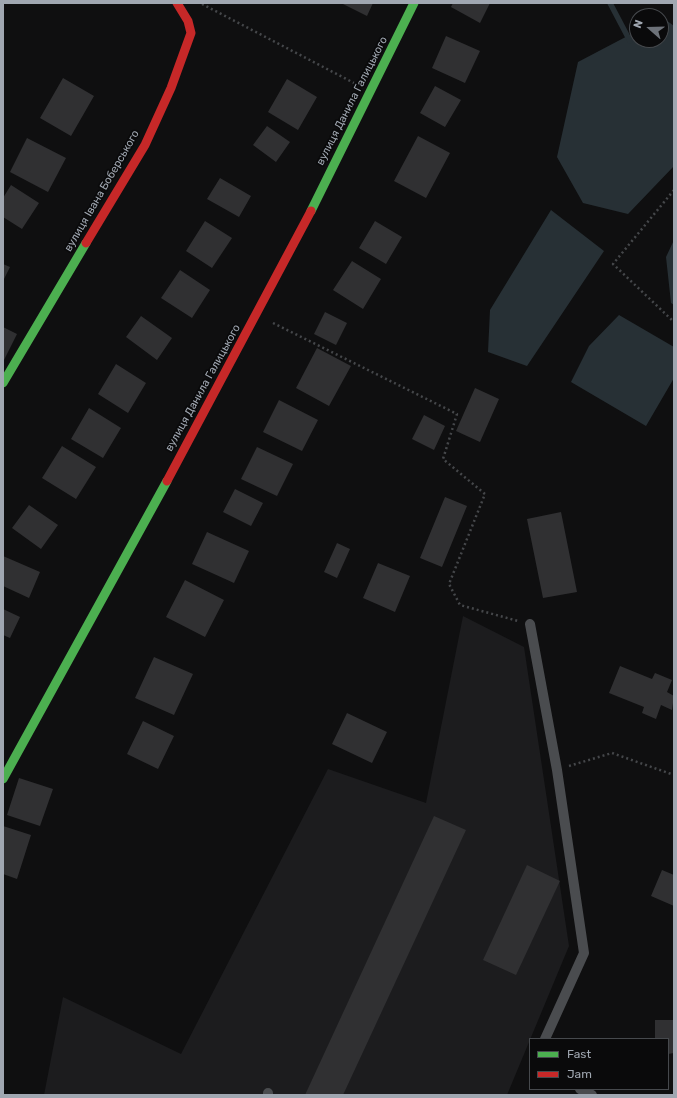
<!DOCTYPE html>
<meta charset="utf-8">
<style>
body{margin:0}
#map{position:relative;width:677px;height:1098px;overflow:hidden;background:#0f0f10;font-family:Rubik,sans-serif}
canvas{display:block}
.frame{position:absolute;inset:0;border:4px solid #a0a7b1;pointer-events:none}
.legend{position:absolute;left:529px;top:1038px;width:140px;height:52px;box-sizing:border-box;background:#0a0a0b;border:1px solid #46494d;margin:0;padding:5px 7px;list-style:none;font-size:12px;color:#a0a7b1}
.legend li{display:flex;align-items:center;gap:8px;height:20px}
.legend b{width:20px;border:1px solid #46494d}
.north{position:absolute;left:629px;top:8px;width:40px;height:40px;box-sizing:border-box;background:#0a0a0b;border:1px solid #46494d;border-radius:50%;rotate:290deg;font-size:11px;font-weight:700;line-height:16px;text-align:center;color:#a0a7b1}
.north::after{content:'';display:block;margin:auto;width:14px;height:18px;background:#6d7279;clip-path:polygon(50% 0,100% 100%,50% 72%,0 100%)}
</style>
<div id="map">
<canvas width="677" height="1098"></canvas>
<div class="frame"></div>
<ul class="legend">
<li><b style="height:5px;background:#4caf50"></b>Fast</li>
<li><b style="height:5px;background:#c62828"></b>Jam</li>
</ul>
<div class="north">N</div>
</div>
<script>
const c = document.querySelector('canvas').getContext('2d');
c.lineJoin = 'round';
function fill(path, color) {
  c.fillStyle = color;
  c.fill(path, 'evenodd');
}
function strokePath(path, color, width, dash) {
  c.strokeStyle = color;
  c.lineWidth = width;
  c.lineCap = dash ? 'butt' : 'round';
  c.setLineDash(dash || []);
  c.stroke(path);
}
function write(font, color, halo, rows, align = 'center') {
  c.font = font + ' Rubik,sans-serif';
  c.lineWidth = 3.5;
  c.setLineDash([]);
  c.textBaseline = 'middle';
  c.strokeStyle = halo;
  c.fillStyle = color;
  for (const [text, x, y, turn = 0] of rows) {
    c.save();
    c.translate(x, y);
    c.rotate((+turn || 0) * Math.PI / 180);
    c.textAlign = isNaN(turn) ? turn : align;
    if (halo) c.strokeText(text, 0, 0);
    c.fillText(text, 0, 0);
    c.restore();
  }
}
const built = new Path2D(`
 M463 616 524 647 569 946 507 1095H44L63 997 181 1054 328 769 426 803Z`);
const water = new Path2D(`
 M662 17 674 26V166L628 214 583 203 557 157 578 62 637 31V40H661Z
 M551 210 604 251 527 366 488 352 490 310Z
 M674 240V305L671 303 666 257Z
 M619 315 674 347V378L646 426 571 382 589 346Z`);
const stream = new Path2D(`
 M610 3 630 41`);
const building = new Path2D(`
 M341 3H373L367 16Z
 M453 3H490L480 23 451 7Z
 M446 36 480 51 465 83 432 68Z
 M63 78 94 96 71 136 40 118Z
 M287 79 317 97 298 130 268 112Z
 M435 86 461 100 445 127 420 113Z
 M267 126 290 142 276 162 253 145Z
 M418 136 450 153 426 198 394 181Z
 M27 138 66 158 48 192 10 172Z
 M220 178 251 196 239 217 207 199Z
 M11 185 39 203 22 229 3 217V198Z
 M205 221 232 238 212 268 186 251Z
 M375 221 402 237 386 264 359 248Z
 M352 261 381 279 363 309 333 290Z
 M3 264 10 267 3 281Z
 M180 270 210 290 192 318 161 298Z
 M325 312 347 323 336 345 314 334Z
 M141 316 172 338 157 360 126 337Z
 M3 327 17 334 3 362Z
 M317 348 351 366 329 406 296 388Z
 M116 364 146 383 128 413 98 394Z
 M475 388 499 399 480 442 456 431Z
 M279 400 318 420 302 451 263 432Z
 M89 408 121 428 103 458 71 439Z
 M424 415 445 426 434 450 412 439Z
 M62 446 96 467 76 499 42 478Z
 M257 447 293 464 277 496 241 479Z
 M235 489 263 503 251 526 223 512Z
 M445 497 467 506 442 567 420 558Z
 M29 505 58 525 41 549 12 528Z
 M561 512 577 592 543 598 527 519Z
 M207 532 249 551 234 583 192 564Z
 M337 543 350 549 337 578 324 572Z
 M3 556 40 572 29 598 3 586Z
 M378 563 410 576 395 612 363 598Z
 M185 580 224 600 205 637 166 617Z
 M3 609 20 617 10 638 3 635Z
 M154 657 193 674 174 715 135 698Z
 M620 666 652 679 655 673 672 680 667 692 674 696 672 710 661 705 656 719 642 713 644 707 609 693Z
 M347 713 387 732 372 763 332 744Z
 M143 721 174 736 158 769 127 754Z
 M19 778 53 789 40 826 7 815Z
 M434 816 466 830 343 1095H305Z
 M3 826 31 835 17 879 3 874Z
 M527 865 560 881 516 975 483 960Z
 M662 870 674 875V906L651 896Z
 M655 1020H674V1053L668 1054V1039H655Z`);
const path = new Path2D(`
 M202 4 354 83
 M674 190 613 264 674 322
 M273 323 457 414 443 459 485 494 449 584 460 605 518 621
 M569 766 612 753 674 775`);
const lane = new Path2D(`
 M530 624 557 770 584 953 545 1039
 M580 1089 592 1095
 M268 1093V1095`);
const fast = new Path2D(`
 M311 211 414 3
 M3 383 86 243
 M3 779 167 481`);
const jam = new Path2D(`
 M86 243 145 145 171 88 191 33 188 21 177 3
 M167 481 311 211`);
const streetNames = [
 ["вулиця Данила Галицького",352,101,-63],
 ["вулиця Івана Боберського",102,191,-60],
 ["вулиця Данила Галицького",203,388,-61]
];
fill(built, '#1c1c1e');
fill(water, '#273035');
strokePath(stream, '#273035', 5.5);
fill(building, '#303032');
strokePath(path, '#45474a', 2.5, [2, 3]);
strokePath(lane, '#4a4c4f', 10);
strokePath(fast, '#4caf50', 9);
strokePath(jam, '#c62828', 9);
write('11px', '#a0a7b1', '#0a0a0b', streetNames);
</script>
